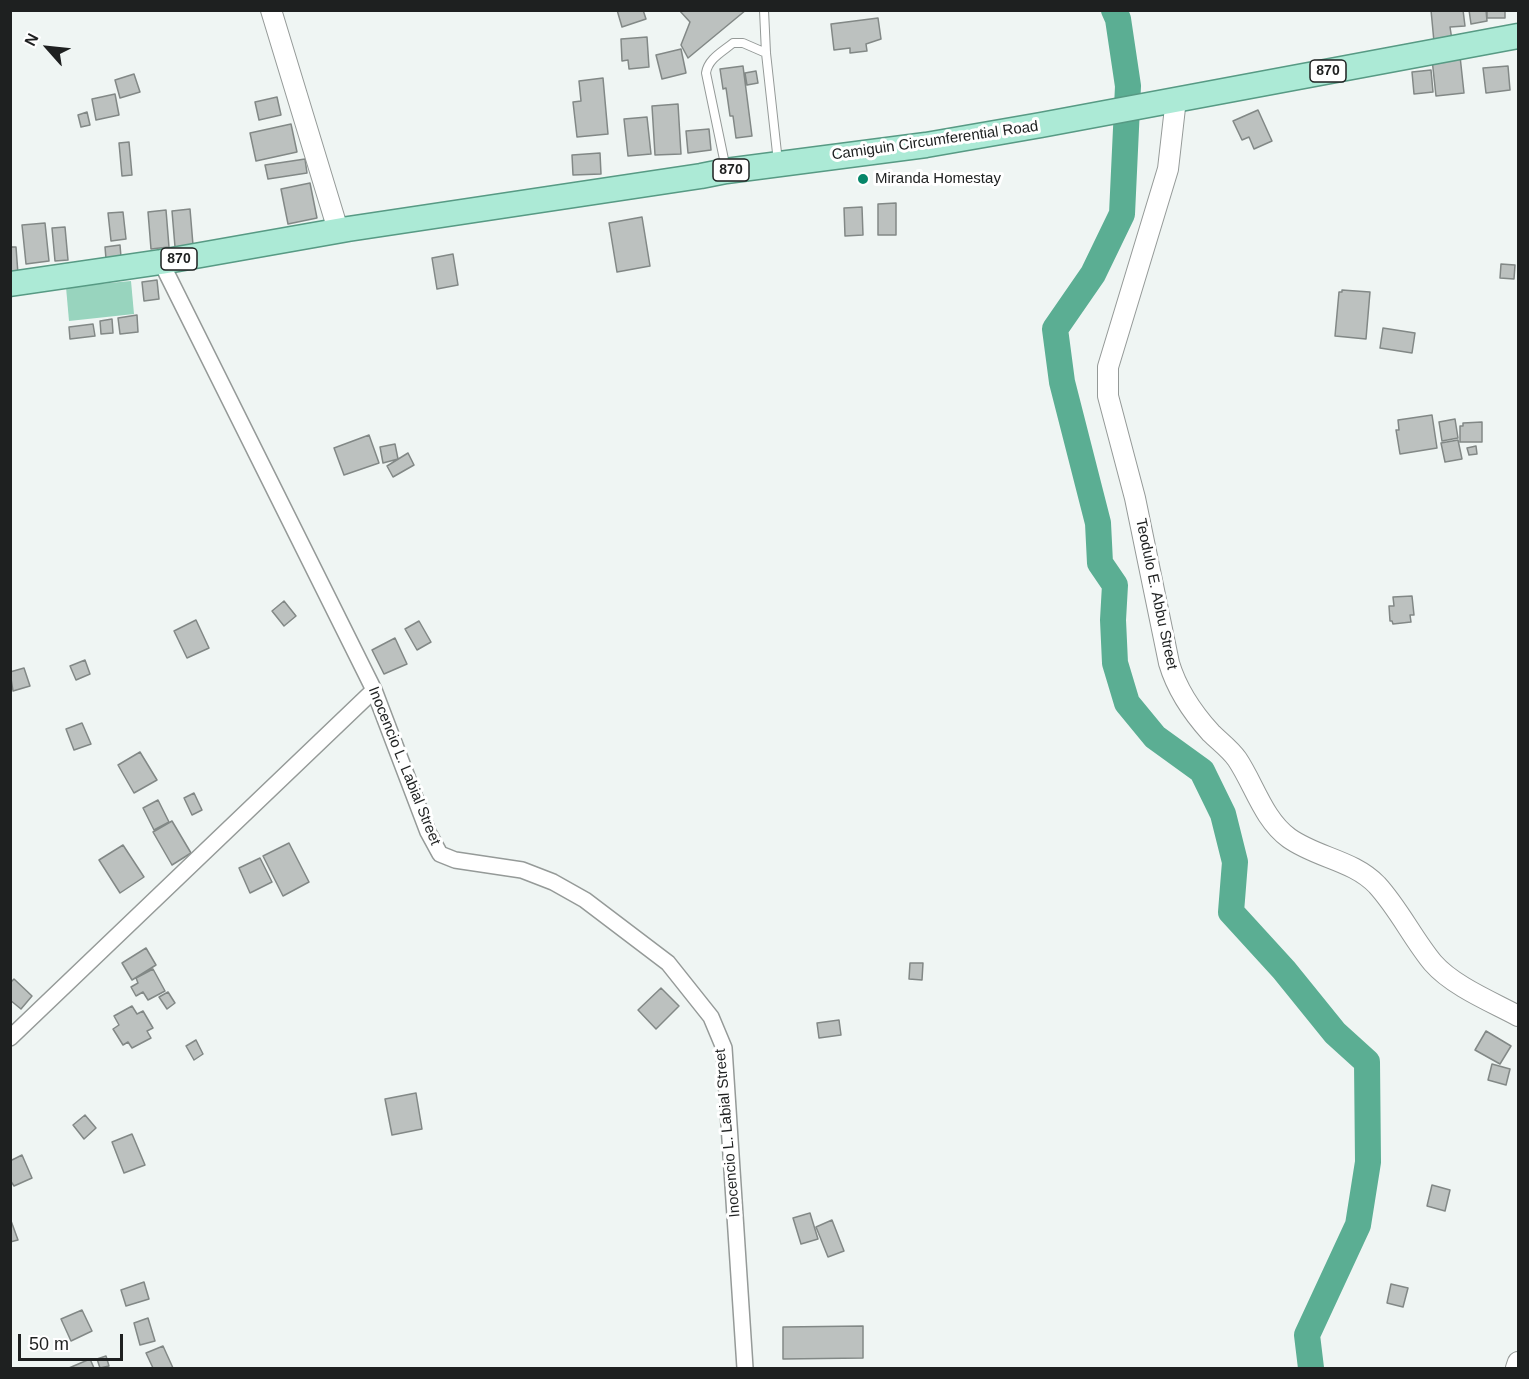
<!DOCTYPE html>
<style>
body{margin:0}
#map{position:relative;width:1529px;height:1379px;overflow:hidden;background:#eff5f3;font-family:Helvetica,sans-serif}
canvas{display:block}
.frame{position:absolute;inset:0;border:12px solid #1e2020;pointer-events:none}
.north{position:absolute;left:18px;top:18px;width:60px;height:60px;-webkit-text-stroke:4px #fff;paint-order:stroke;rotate:297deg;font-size:16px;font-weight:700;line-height:24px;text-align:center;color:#1e2020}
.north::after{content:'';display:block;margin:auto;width:21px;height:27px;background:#1e2020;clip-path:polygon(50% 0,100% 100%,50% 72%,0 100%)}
.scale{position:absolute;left:18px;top:1334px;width:105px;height:27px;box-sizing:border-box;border:3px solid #1e2020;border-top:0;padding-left:8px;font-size:18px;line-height:21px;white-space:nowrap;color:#1e2020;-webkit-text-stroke:4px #fff;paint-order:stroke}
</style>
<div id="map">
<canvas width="1529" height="1379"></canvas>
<div class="frame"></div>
<div class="north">N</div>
<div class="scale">50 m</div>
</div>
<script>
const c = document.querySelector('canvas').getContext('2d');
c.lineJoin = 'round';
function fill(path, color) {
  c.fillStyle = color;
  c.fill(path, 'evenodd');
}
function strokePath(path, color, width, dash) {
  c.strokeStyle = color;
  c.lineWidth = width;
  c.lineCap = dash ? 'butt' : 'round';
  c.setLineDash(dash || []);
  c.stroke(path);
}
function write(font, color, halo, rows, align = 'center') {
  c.font = font + ' Helvetica,sans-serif';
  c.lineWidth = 6;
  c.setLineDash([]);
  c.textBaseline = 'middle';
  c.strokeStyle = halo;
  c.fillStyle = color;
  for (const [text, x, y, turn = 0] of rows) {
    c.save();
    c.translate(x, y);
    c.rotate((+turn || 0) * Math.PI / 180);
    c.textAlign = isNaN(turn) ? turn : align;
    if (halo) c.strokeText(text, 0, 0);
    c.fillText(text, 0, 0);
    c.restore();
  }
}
const green = new Path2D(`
 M131 281 134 314 69 321 66 287Z`);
const river = new Path2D(`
 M1114 10 1118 19 1128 86 1122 214 1093 274 1055 329 1062 382 1098 523 1100 563 1115 585 1113 620 1115 663 1127 703 1155 737 1202 771 1223 814 1235 862 1231 912 1284 970 1335 1033 1367 1062 1368 1162 1358 1225 1307 1335 1311 1368`);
const building = new Path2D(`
 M617 10H643L646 19 622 27Z
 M679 10H746L688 58 681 45 690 22Z
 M1431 10H1463L1465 26 1450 27 1452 40 1434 42Z
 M1469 10H1486L1487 21 1471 24Z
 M1487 10H1505V18H1487Z
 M878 18 881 39 866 44 867 51 850 53V48L834 50 831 24Z
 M647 37 649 67 629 69 628 60 622 61 621 39Z
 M681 49 686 73 662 79 656 55Z
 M1460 56 1464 93 1436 96 1432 59Z
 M743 66 752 136 736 138 733 116H730L726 88 723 89 720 69Z
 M1508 66 1510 90 1486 93 1483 68Z
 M1431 70 1433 92 1414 94 1412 72Z
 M756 71 758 83 747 85 745 73Z
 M134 74 140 92 120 98 115 80Z
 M603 78 608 134 577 137 573 102 581 101 579 81Z
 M115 94 119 115 96 120 92 99Z
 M277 97 281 115 259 120 255 102Z
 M678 104 681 154 655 155 652 106Z
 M1258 110 1272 141 1254 149 1249 137 1242 140 1233 121Z
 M87 112 90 125 81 127 78 115Z
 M647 117 651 154 628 156 624 119Z
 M291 124 297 152 256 161 250 133Z
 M709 129 711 150 688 153 686 131Z
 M129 142 132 175 122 176 119 143Z
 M600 153 601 174 573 175 572 155Z
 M305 159 307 173 268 179 265 165Z
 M310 183 317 218 288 224 281 189Z
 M896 203V235H878V204Z
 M862 207 863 235 845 236 844 208Z
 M190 209 193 245 175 247 172 211Z
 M166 210 169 247 151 249 148 212Z
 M123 212 126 239 111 241 108 213Z
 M642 217 650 266 617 272 609 223Z
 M45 223 49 261 26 264 22 225Z
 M65 227 68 260 55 261 52 228Z
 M120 245 121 257 106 259 105 247Z
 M10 247H16L18 274H10Z
 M453 254 458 285 437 289 432 258Z
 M1501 264 1515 265 1514 279 1500 278Z
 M157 280 159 299 144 301 142 282Z
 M1342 290 1370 292 1366 339 1335 336 1339 292H1342Z
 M137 315 138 332 120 334 118 318Z
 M112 319 113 333 101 334 100 321Z
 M93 324 95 336 70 339 69 327Z
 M1383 328 1415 333 1412 353 1380 348Z
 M1432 415 1437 448 1400 454 1396 430H1399L1398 420Z
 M1455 419 1458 438 1442 441 1439 422Z
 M1482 422V442H1460V426H1463V423Z
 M369 435 379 463 344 475 334 448Z
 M1458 440 1462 459 1445 462 1441 443Z
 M395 444 398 459 383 463 380 447Z
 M1476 446 1477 454 1469 455 1467 448Z
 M408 453 414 465 393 477 387 466Z
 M1412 596 1414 615H1410L1411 622 1393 624 1392 621H1390L1389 606H1394L1393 597Z
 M284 601 296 616 284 626 272 611Z
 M196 620 209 648 187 658 174 631Z
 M419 621 431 642 417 650 405 629Z
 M395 638 407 664 384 674 372 650Z
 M85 660 90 674 76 680 70 666Z
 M24 668 30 686 13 691 10 672Z
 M82 723 91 744 74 750 66 729Z
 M140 752 157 780 134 793 118 765Z
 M194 793 202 810 192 815 184 798Z
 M158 800 169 822 154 830 143 808Z
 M172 821 191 853 172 865 153 832Z
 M289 843 309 882 283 896 263 856Z
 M123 845 144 877 120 893 99 860Z
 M260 858 272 882 250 893 239 868Z
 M146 948 156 965 132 980 122 963Z
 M910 963H923L922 980 909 979Z
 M153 969 165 991 148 1000 143 992 136 996 131 987 138 983 136 978Z
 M14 979 32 996 21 1009 10 1000V983Z
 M661 988 679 1006 656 1029 638 1010Z
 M168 992 175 1003 167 1009 159 997Z
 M132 1006 137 1014 143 1011 153 1028 147 1031 151 1038 132 1048 128 1042 123 1045 113 1029 119 1025 114 1016Z
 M839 1020 841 1035 819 1038 817 1023Z
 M1486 1031 1511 1046 1500 1064 1475 1050Z
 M196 1040 203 1054 194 1060 186 1046Z
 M1492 1064 1510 1069 1506 1085 1488 1080Z
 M416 1093 422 1129 392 1135 385 1099Z
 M85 1115 96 1128 84 1139 73 1125Z
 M132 1134 145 1165 124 1173 112 1142Z
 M22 1155 32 1178 14 1186 10 1180V1161Z
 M1432 1185 1450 1190 1445 1211 1427 1206Z
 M810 1213 818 1239 801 1244 793 1218Z
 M10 1218 18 1240 10 1242Z
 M832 1220 844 1251 828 1257 816 1227Z
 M144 1282 149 1299 126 1306 121 1290Z
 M1391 1284 1408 1288 1403 1307 1387 1303Z
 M82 1310 92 1331 71 1341 61 1319Z
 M148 1318 155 1341 140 1345 134 1323Z
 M863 1326V1358L783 1359V1327Z
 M163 1346 173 1368H153L146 1353Z
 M106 1356 109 1366 100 1368 97 1359Z
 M90 1359 94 1368H69Z`);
const service = new Path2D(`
 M764 10 766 53 778 162
 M726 169 706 73C708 59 722 52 733 43H743L766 53`);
const minor = new Path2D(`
 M161 262 374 690 428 832 440 854 455 860 522 870 553 882 585 900 668 963 711 1017 724 1048 745 1368
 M10 1038 374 690`);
const tertiary = new Path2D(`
 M271 10 338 230
 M1176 99 1168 169 1108 367V396L1135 498 1169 663C1177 690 1192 712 1211 733 1219 741 1230 749 1237 759 1254 784 1263 819 1289 838 1317 858 1353 860 1377 885 1399 909 1413 939 1433 963 1453 986 1492 1002 1518 1016
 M1516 1368 1518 1362`);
const primary = new Path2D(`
 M10 284 161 262 348 229 701 176 726 171 926 145 1041 125 1518 36`);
const markers = [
 [863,179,6,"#068669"]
];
const shields = [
 [1328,71,36],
 [731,170,36],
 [179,259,36]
];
const shieldNames = [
 ["870",1328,71],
 ["870",731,170],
 ["870",179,259]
];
const streetNames = [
 ["Camiguin Circumferential Road",935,141,-8],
 ["Teodulo E. Abbu Street",1156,594,78],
 ["Inocencio L. Labial Street",404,766,68],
 ["Inocencio L. Labial Street",728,1133,-95]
];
const poiNames = [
 ["Miranda Homestay",875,179]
];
fill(green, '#98d4be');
strokePath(river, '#5bae93', 26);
fill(building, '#bcc1bf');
strokePath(building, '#828886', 1.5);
strokePath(service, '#959a98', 10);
strokePath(minor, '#959a98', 18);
strokePath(tertiary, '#959a98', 22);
strokePath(primary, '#579a84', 27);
strokePath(service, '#fff', 8);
strokePath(minor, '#fff', 15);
strokePath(tertiary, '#fff', 20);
strokePath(primary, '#acead6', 24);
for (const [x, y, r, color] of markers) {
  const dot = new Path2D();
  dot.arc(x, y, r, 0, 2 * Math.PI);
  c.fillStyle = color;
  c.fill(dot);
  strokePath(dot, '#fff', 2);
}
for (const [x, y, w] of shields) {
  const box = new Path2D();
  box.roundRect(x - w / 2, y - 11, w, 22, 4.5);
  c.fillStyle = '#fff';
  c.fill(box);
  strokePath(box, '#1e2020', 1.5);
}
write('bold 14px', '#1e2020', null, shieldNames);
write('15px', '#1e2020', '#fff', streetNames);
write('15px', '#1e2020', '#fff', poiNames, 'left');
</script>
